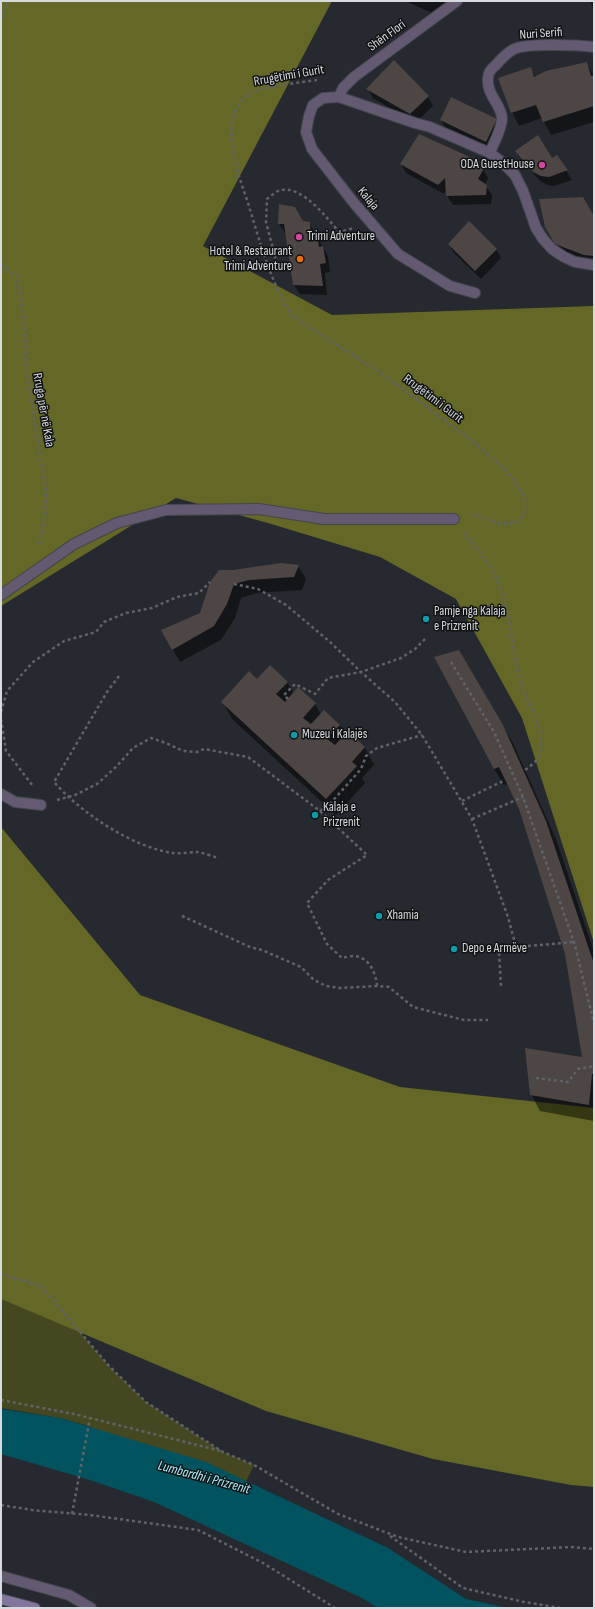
<!DOCTYPE html>
<meta charset="utf-8">
<style>
body{margin:0}
#map{position:relative;width:595px;height:1609px;overflow:hidden;background:#26292f;font-family:"Sofia Sans Condensed",sans-serif}
canvas{display:block}
.frame{position:absolute;inset:0;border:2px solid #d7dade;pointer-events:none}
</style>
<div id="map">
<canvas width="595" height="1609"></canvas>
<div class="frame"></div>
</div>
<script>
const c = document.querySelector('canvas').getContext('2d');
c.lineJoin = 'round';
function fill(path, color) {
  c.fillStyle = color;
  c.fill(path, 'evenodd');
}
function strokePath(path, color, width, dash) {
  c.strokeStyle = color;
  c.lineWidth = width;
  c.lineCap = dash ? 'butt' : 'round';
  c.setLineDash(dash || []);
  c.stroke(path);
}
function write(font, color, halo, rows, align = 'center') {
  c.font = font + ' "Sofia Sans Condensed",sans-serif';
  c.lineWidth = 3;
  c.setLineDash([]);
  c.textBaseline = 'middle';
  c.strokeStyle = halo;
  c.fillStyle = color;
  for (const [text, x, y, turn = 0] of rows) {
    c.save();
    c.translate(x, y);
    c.rotate((+turn || 0) * Math.PI / 180);
    c.textAlign = isNaN(turn) ? turn : align;
    if (halo) c.strokeText(text, 0, 0);
    c.fillText(text, 0, 0);
    c.restore();
  }
}
const green = new Path2D(`
 M1 1275 41 1286 109 1366 146 1402 223 1452 254 1465 244 1486 85 1425 60 1418 1 1408Z`);
const forest = new Path2D(`
 M1 1H332L203 246 332 315 594 306V943L522 718 456 599 380 557 268 523 176 498 1 606Z
 M1 827 140 995 400 1087 594 1108V1487L571 1485 433 1459 266 1411 1 1299Z`);
const water = new Path2D(`
 M1 1409 60 1418 206 1462 388 1548 466 1599 508 1608H378L362 1598 154 1502 90 1480 1 1454Z`);
const shadow = new Path2D(`
 M405 1H448L441 17Z
 M590 1H594V10Z
 M587 63 594 76V122L551 135 542 118 519 126 512 112 530 68 536 78Z
 M368 89 428 97 433 106 415 123 373 98Z
 M441 120H496L502 129 491 151 446 129Z
 M516 151 552 160 557 156 572 180 554 186 547 185 540 181 522 160Z
 M401 164 483 169 488 178 485 185 492 195 491 204 453 205 447 196V190L444 194 406 173Z
 M594 217V269L564 257 554 241Z
 M303 222 310 223 315 235H316L328 256 330 272 325 273 327 295 300 294 294 285 287 233H285L279 224Z
 M449 244 496 249 501 258 481 279 454 253Z
 M298 566 306 579 302 590 257 593 241 598 235 618 221 640 180 662 162 630 200 613 211 582Z
 M458 651 513 743 556 839 594 952V1121L540 1111 531 1094 584 1058 566 954 561 933 516 800 508 784 504 785 494 769Z
 M258 680 287 682 294 694 298 689 315 704 321 715 340 725 345 735 348 733 365 748 374 765 362 778 365 783 336 815 232 719 223 702Z`);
const building = new Path2D(`
 M394 60 429 96 410 114 366 89Z
 M587 62 591 76 594 75V106L543 122 536 105 511 113 498 78 531 67 534 77 546 71Z
 M451 97 497 119 486 142 440 120Z
 M419 134 472 158 484 168 478 179 487 185 486 195 446 196 445 178 438 185 400 164Z
 M538 135 552 158 557 155 568 170 549 177 541 176 533 172 515 151Z
 M583 197 594 216V256L584 255 555 244 545 227 539 199Z
 M279 204 295 207 303 221 310 222 311 235 317 234 319 247 323 246 326 263 320 264 323 286 293 285 284 224H278Z
 M469 221 497 249 475 271 448 244Z
 M281 563 299 565 294 577 249 580 234 584 227 604 214 626 172 650 161 630 200 613 210 582 219 570H233Z
 M459 650 503 725 546 821 594 964V1074H592L589 1105 530 1095 525 1048 582 1057 565 954 519 809 499 767 494 769 434 657Z
 M270 665 288 682 276 694 285 702 298 687 316 703 303 718 311 724 324 710 340 725 327 739 335 745 348 731 365 747 352 762 357 766 326 799 221 702 249 671 257 679Z`);
const path = new Path2D(`
 M1 18 9 1
 M317 80C304 82 258 87 249 94 238 102 232 116 232 129 230 154 240 179 248 203 260 242 270 281 292 316L384 375 480 447 510 475 523 494 525 510 521 518 517 522 502 524 471 514
 M1 264 18 278 25 330 26 367 46 492 45 518 38 548
 M277 264 266 222 267 199C271 196 276 191 281 190 303 186 326 217 339 232L354 228
 M463 533C477 548 491 564 498 583 512 615 511 651 521 684 528 705 546 730 540 754 538 761 530 766 524 771
 M234 584 258 589 286 605 329 641 361 672 395 702 422 735 472 819 508 917 516 947 499 951 501 987
 M451 662 494 732 523 797 574 942 594 1023
 M119 676 107 692 54 782C81 813 132 847 173 853 181 854 190 852 197 852 204 853 212 856 218 858
 M288 699 284 695 295 684 315 694 328 678 361 672 401 658 415 649 425 639
 M1 712 7 691 33 662 64 641 96 632 104 622 126 613 152 608 177 597 199 593 210 582
 M1 719 6 751 33 786
 M57 800 75 795 97 784 117 766 133 748 151 738 166 743 183 751 197 752 204 749 248 757 320 811 367 855 328 880 307 903 327 944 342 958C346 957 351 956 355 956 370 958 376 974 377 986
 M462 801 505 780
 M320 811 330 804 361 769 366 756 377 748 422 735
 M472 819 523 797
 M182 916 250 947 262 950 301 967 314 980 326 986 340 988 377 986 389 987 413 1007 464 1020H488
 M516 947 574 942
 M536 1078 568 1082 578 1069 594 1066
 M1 1274 41 1286 109 1366 146 1402 223 1452 254 1465 338 1514 398 1537 466 1552 571 1547 594 1549
 M1 1400 74 1414 221 1451
 M1 1505 32 1510 90 1515 198 1530 263 1563 335 1608
 M72 1514 90 1418
 M390 1536 463 1588 524 1602 561 1608`);
const lane = new Path2D(`
 M490 153C494 142 502 129 502 118 501 104 486 94 488 78 488 73 492 68 496 65 501 59 507 53 514 49 527 43 579 45 594 47
 M475 293 450 286 398 254 354 203 312 149 306 132 309 116 313 105 323 98 339 97 415 123 430 127 490 153 503 163 515 175 523 191 536 228 543 239 552 249 564 257 575 262 594 265
 M1 595 74 544 117 523 166 510 259 509 324 519H454
 M1 794 15 802 41 805
 M1 1576 69 1595 91 1608`);
const street = new Path2D(`
 M339 97 343 88 354 77 457 1`);
const secondary = new Path2D(`
 M1 1599 35 1608`);
const markers = [
 [542,165,4,"#d1479c"],
 [299,237,4,"#d1479c"],
 [300,259,4,"#e8710a"],
 [426,619,4,"#0f9aa8"],
 [294,735,4,"#0f9aa8"],
 [315,815,4,"#0f9aa8"],
 [379,916,4,"#0f9aa8"],
 [454,949,4,"#0f9aa8"]
];
const streetNames = [
 ["Nuri Serifi",541,34,-4],
 ["Shën Flori",387,36,-36],
 ["Rrugëtimi i Gurit",289,76,-10],
 ["Kalaja",368,199,50],
 ["Rrugëtimi i Gurit",433,399,37],
 ["Rruga për në Kala",43,410,80]
];
const poiNames = [
 ["ODA GuestHouse",534,165,"right"],
 ["Trimi Adventure",307,237],
 ["Hotel & Restaurant",292,252,"right"],
 ["Trimi Adventure",292,267,"right"],
 ["Pamje nga Kalaja",434,612],
 ["e Prizrenit",434,627],
 ["Muzeu i Kalajës",302,735],
 ["Kalaja e",323,808],
 ["Prizrenit",323,823],
 ["Xhamia",387,916],
 ["Depo e Armëve",462,949]
];
const waterNames = [
 ["Lumbardhi i Prizrenit",204,1478,15]
];
fill(green, '#454720');
fill(forest, '#646725');
fill(water, '#01545f');
fill(shadow, '#0007');
fill(building, '#4e4644');
strokePath(lane, '#42454b', 12);
strokePath(street, '#42454b', 12);
strokePath(secondary, '#42454b', 12);
strokePath(path, '#606368', 2.5, [3, 3]);
strokePath(lane, '#635a72', 10);
strokePath(street, '#635a72', 10);
strokePath(secondary, '#83759b', 10);
for (const [x, y, r, color] of markers) {
  const dot = new Path2D();
  dot.arc(x, y, r, 0, 2 * Math.PI);
  c.fillStyle = color;
  c.fill(dot);
  strokePath(dot, '#101214', 1.5);
}
write('13px', '#d7dade', '#101214', streetNames);
write('13px', '#d7dade', '#101214', poiNames, 'left');
write('italic 14px', '#acf1fe', '#101214', waterNames);
</script>
